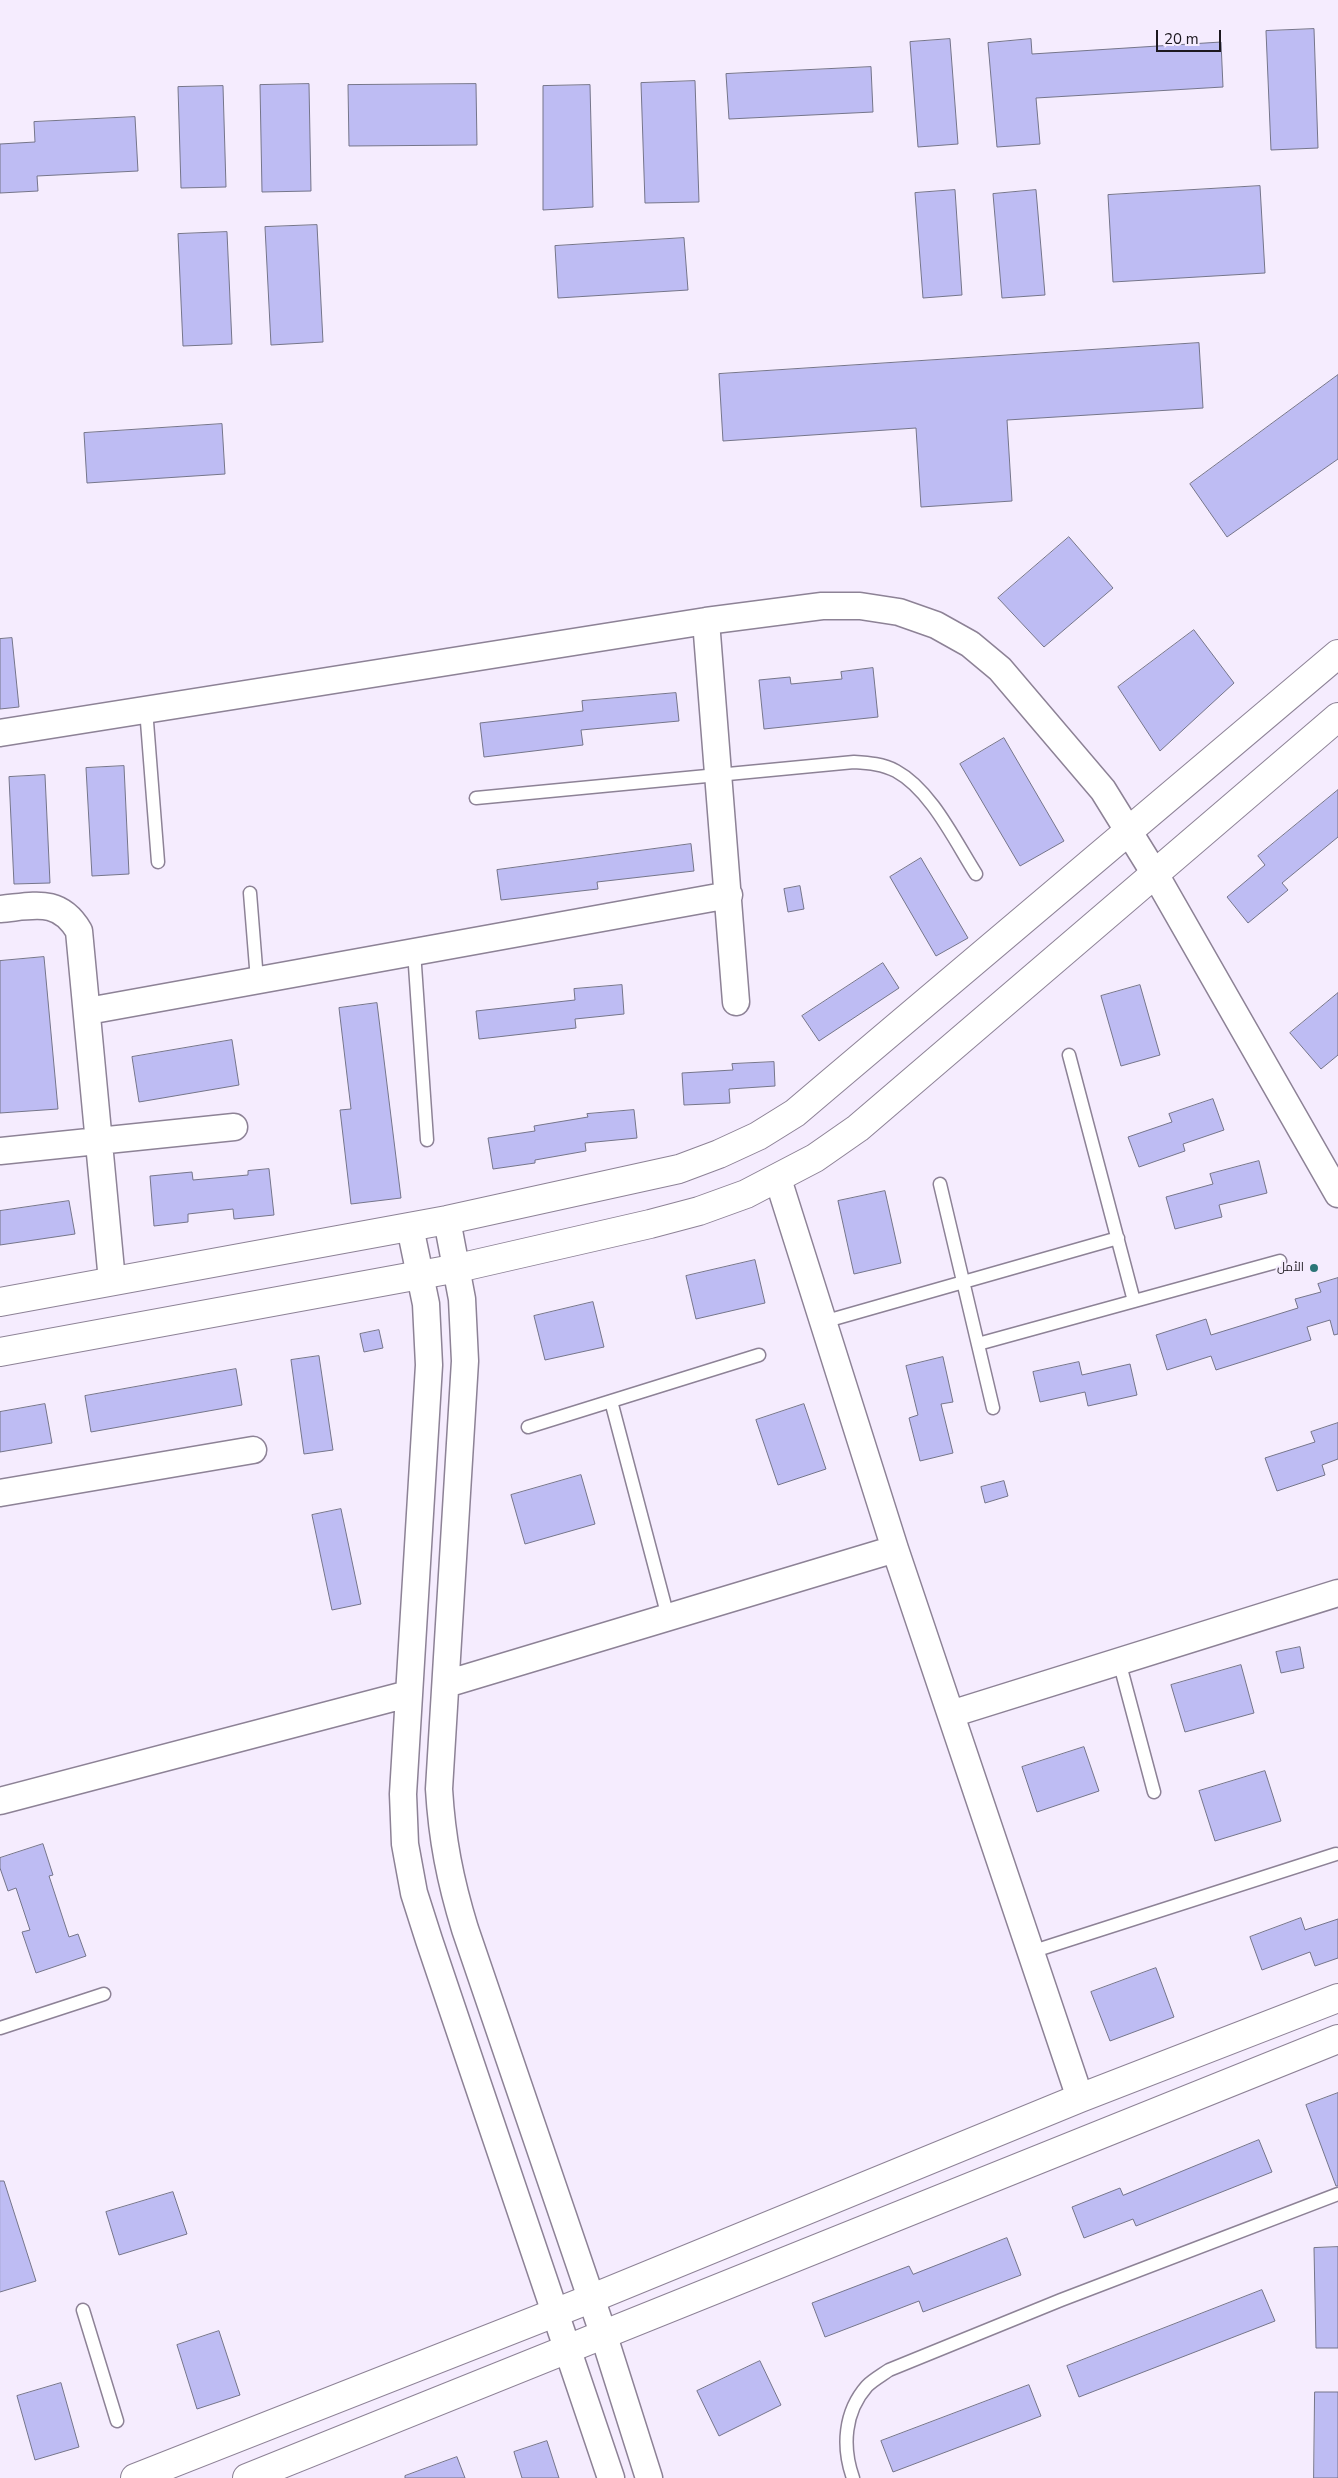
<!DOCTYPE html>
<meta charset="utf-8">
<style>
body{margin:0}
#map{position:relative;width:1338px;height:2478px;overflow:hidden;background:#f5ecfe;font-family:"Nunito Sans",sans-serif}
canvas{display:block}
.scale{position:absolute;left:1156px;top:30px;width:65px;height:22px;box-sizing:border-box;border:2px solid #1c181f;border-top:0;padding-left:6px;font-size:15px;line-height:18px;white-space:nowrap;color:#1c181f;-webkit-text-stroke:4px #f5ecfe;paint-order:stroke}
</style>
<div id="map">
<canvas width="1338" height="2478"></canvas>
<div class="scale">20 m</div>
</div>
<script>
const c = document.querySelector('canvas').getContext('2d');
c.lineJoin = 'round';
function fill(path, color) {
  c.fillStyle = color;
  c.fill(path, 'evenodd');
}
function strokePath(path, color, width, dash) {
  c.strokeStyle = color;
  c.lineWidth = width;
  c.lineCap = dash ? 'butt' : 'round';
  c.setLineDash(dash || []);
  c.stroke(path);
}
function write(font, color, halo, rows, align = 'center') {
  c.font = font + ' "Nunito Sans",Cairo,sans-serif';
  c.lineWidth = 4;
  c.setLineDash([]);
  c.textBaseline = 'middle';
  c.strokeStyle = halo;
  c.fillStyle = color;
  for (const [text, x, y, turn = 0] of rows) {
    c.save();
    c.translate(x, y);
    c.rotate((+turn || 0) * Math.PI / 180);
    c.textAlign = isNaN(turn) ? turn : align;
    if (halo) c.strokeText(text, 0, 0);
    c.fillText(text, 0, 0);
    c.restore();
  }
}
const building = new Path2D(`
 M1314 29 1318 148 1271 150 1266 31Z
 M950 39 958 144 918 147 910 42Z
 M1031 39 1032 54 1221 42 1223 87 1036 98 1040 144 997 147 988 43Z
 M871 67 873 112 729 119 726 74Z
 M695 81 699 202 645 203 641 83Z
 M309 84 311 191 262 192 260 85Z
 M476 84 477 145 349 146 348 85Z
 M590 85 593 207 543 210V86Z
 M223 86 226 187 181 188 178 87Z
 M135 117 138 171 37 176 38 191 0 193V144L35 142 34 122Z
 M1260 186 1265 273 1113 282 1108 195Z
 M955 190 962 295 923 298 915 193Z
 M1036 190 1045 295 1002 298 993 194Z
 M317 225 323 342 271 345 265 227Z
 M227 232 232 344 183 346 178 234Z
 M684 238 688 290 558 298 555 246Z
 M1199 343 1203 408 1007 420 1012 501 921 507 916 428 723 441 719 374Z
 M1338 375V459L1227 537 1190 484Z
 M222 424 225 474 87 483 84 433Z
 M1069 537 1113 588 1044 647 998 598Z
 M1194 630 1234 683 1160 751 1118 687Z
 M12 638 19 707 0 709V639Z
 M873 668 878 717 764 729 759 680 790 677 791 684 842 679 841 672Z
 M676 693 679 721 581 730 583 745 484 757 480 723 583 711 582 701Z
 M1004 738 1064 841 1020 866 960 764Z
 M124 766 129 874 92 876 86 768Z
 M45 775 50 883 14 884 9 777Z
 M1338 790V837L1282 883 1288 890 1248 923 1227 897 1265 865 1258 856Z
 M691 844 694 871 597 882 598 889 501 900 497 870Z
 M921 858 968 938 936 956 890 877Z
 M800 886 804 909 788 912 784 889Z
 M44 957 58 1109 0 1113V961Z
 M883 963 899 988 819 1041 802 1016Z
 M622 985 624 1014 575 1019 576 1028 479 1039 476 1011 575 1000 574 989Z
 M1140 985 1160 1055 1121 1066 1101 996Z
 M1338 993V1055L1321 1069 1290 1033Z
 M377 1003 401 1198 351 1204 340 1110 351 1109 339 1008Z
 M232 1040 239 1085 139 1102 132 1057Z
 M774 1062 775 1086 729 1089 730 1103 684 1105 682 1073 733 1070 732 1064Z
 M1213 1099 1224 1130 1183 1144 1185 1151 1139 1167 1128 1137 1172 1122 1169 1114Z
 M634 1110 637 1138 585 1143 586 1151 535 1160V1163L493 1169 488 1138 535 1131 534 1126 588 1117 587 1114Z
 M1259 1161 1267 1193 1219 1205 1222 1217 1175 1229 1166 1197 1213 1184 1210 1174Z
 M269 1169 274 1215 234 1219 233 1209 188 1214V1222L154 1226 150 1176 192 1172 193 1180 248 1175V1171Z
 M885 1191 901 1263 854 1274 838 1201Z
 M69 1201 75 1234 0 1245V1211Z
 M755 1260 765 1303 696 1319 686 1276Z
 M1338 1278V1334L1334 1335 1330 1320 1307 1327 1311 1340 1216 1370 1211 1356 1167 1370 1156 1335 1206 1319 1211 1335 1298 1308 1295 1299 1321 1292 1318 1284Z
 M593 1302 604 1347 545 1360 534 1316Z
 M379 1330 383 1348 364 1352 360 1334Z
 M319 1356 333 1450 304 1454 291 1360Z
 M943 1357 953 1402 941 1404 953 1453 920 1461 909 1418 918 1415 906 1366Z
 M1079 1362 1082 1375 1130 1364 1137 1395 1088 1406 1085 1392 1040 1402 1033 1372Z
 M236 1369 242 1405 91 1432 85 1396Z
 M45 1404 52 1443 0 1452V1412Z
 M804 1404 826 1469 778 1485 756 1420Z
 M1338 1423V1459L1322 1465 1325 1475 1277 1491 1265 1458 1315 1442 1311 1432Z
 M581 1475 595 1524 525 1544 511 1495Z
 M1004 1481 1008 1496 985 1503 981 1487Z
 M341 1509 361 1604 332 1610 312 1515Z
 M1300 1647 1304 1668 1281 1673 1276 1652Z
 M1241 1665 1254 1713 1185 1732 1171 1685Z
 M1084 1747 1099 1791 1037 1812 1022 1767Z
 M1265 1771 1281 1821 1215 1841 1199 1791Z
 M43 1844 53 1875 49 1876 69 1937 78 1934 86 1956 36 1973 22 1932 30 1930 16 1888 8 1891 0 1868V1858Z
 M1301 1918 1305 1930 1338 1919V1958L1315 1966 1310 1952 1262 1970 1250 1937Z
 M1156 1968 1174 2017 1110 2041 1091 1992Z
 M1338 2093V2186H1336L1306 2105Z
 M1259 2140 1272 2172 1136 2226 1133 2219 1084 2238 1072 2207 1120 2188 1123 2195Z
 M0 2181H4L36 2281 0 2292Z
 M173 2192 187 2234 119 2255 106 2212Z
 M1007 2238 1021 2275 923 2312 919 2301 825 2337 812 2303 909 2266 913 2274Z
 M1338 2247V2348H1316L1314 2248Z
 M1262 2290 1275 2321 1079 2397 1067 2366Z
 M219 2331 240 2395 197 2409 177 2345Z
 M760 2361 781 2405 719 2436 697 2391Z
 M61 2383 79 2447 35 2460 17 2396Z
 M1029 2385 1041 2416 893 2472 881 2441Z
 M1315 2392H1338V2478H1314Z
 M547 2441 559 2478H522L514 2452Z
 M457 2457 465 2478H405V2476Z`);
const lane = new Path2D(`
 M146 709 158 862
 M476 798 854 762C869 763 883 764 896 771 931 790 955 841 976 874
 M250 893 257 980
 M414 951 427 1140
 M1069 1055 1134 1301
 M940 1184 993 1408
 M823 1322 1118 1238
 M978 1344 1280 1261
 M611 1401 668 1617
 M528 1427 759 1355
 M1119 1661 1154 1792
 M1031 1952 1336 1854
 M0 2028 104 1994
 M83 2310 117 2421
 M853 2478C842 2447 844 2412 867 2386 873 2380 882 2375 889 2370L1061 2300 1338 2194`);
const street = new Path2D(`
 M706 621 736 1002
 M0 733 706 621 822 606H860L899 612 936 625 970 644 1000 669 1103 790 1155 874 1338 1194
 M0 909C34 906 59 897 79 931L112 1281
 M88 1011 729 895
 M0 1151 234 1127
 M778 1179 895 1549 1080 2098
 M447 1220 462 1299 465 1361 439 1789C442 1839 450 1880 465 1929L603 2333 649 2478
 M410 1227 426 1304 429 1365 403 1794 405 1844 414 1893 429 1940 611 2478
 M0 1493 253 1450
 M446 1684 895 1549
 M951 1714 1338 1593
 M0 1801 408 1694`);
const secondary = new Path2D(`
 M0 1302 447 1220 679 1169 719 1154 758 1136 795 1113 828 1085 1338 654
 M0 1352 458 1268 650 1224 699 1211 746 1194 815 1158 858 1128 1338 717
 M135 2478 590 2299 1080 2098 1338 1998
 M247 2478 1338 2039`);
const markers = [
 [1314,1268,5,"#2b7577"]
];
const poiNames = [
 ["الأمل",1304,1268]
];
fill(building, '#bebcf3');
strokePath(building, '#75758a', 1);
strokePath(lane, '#8d8296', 15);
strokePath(street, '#8d8296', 29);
strokePath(secondary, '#8d8296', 30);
strokePath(lane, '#fff', 12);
strokePath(street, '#fff', 26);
strokePath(secondary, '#fff', 28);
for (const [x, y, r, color] of markers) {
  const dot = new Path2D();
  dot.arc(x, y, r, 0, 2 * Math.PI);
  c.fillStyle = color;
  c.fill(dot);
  strokePath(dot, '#f5ecfe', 2);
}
write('12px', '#1c181f', '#f5ecfe', poiNames, 'right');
</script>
